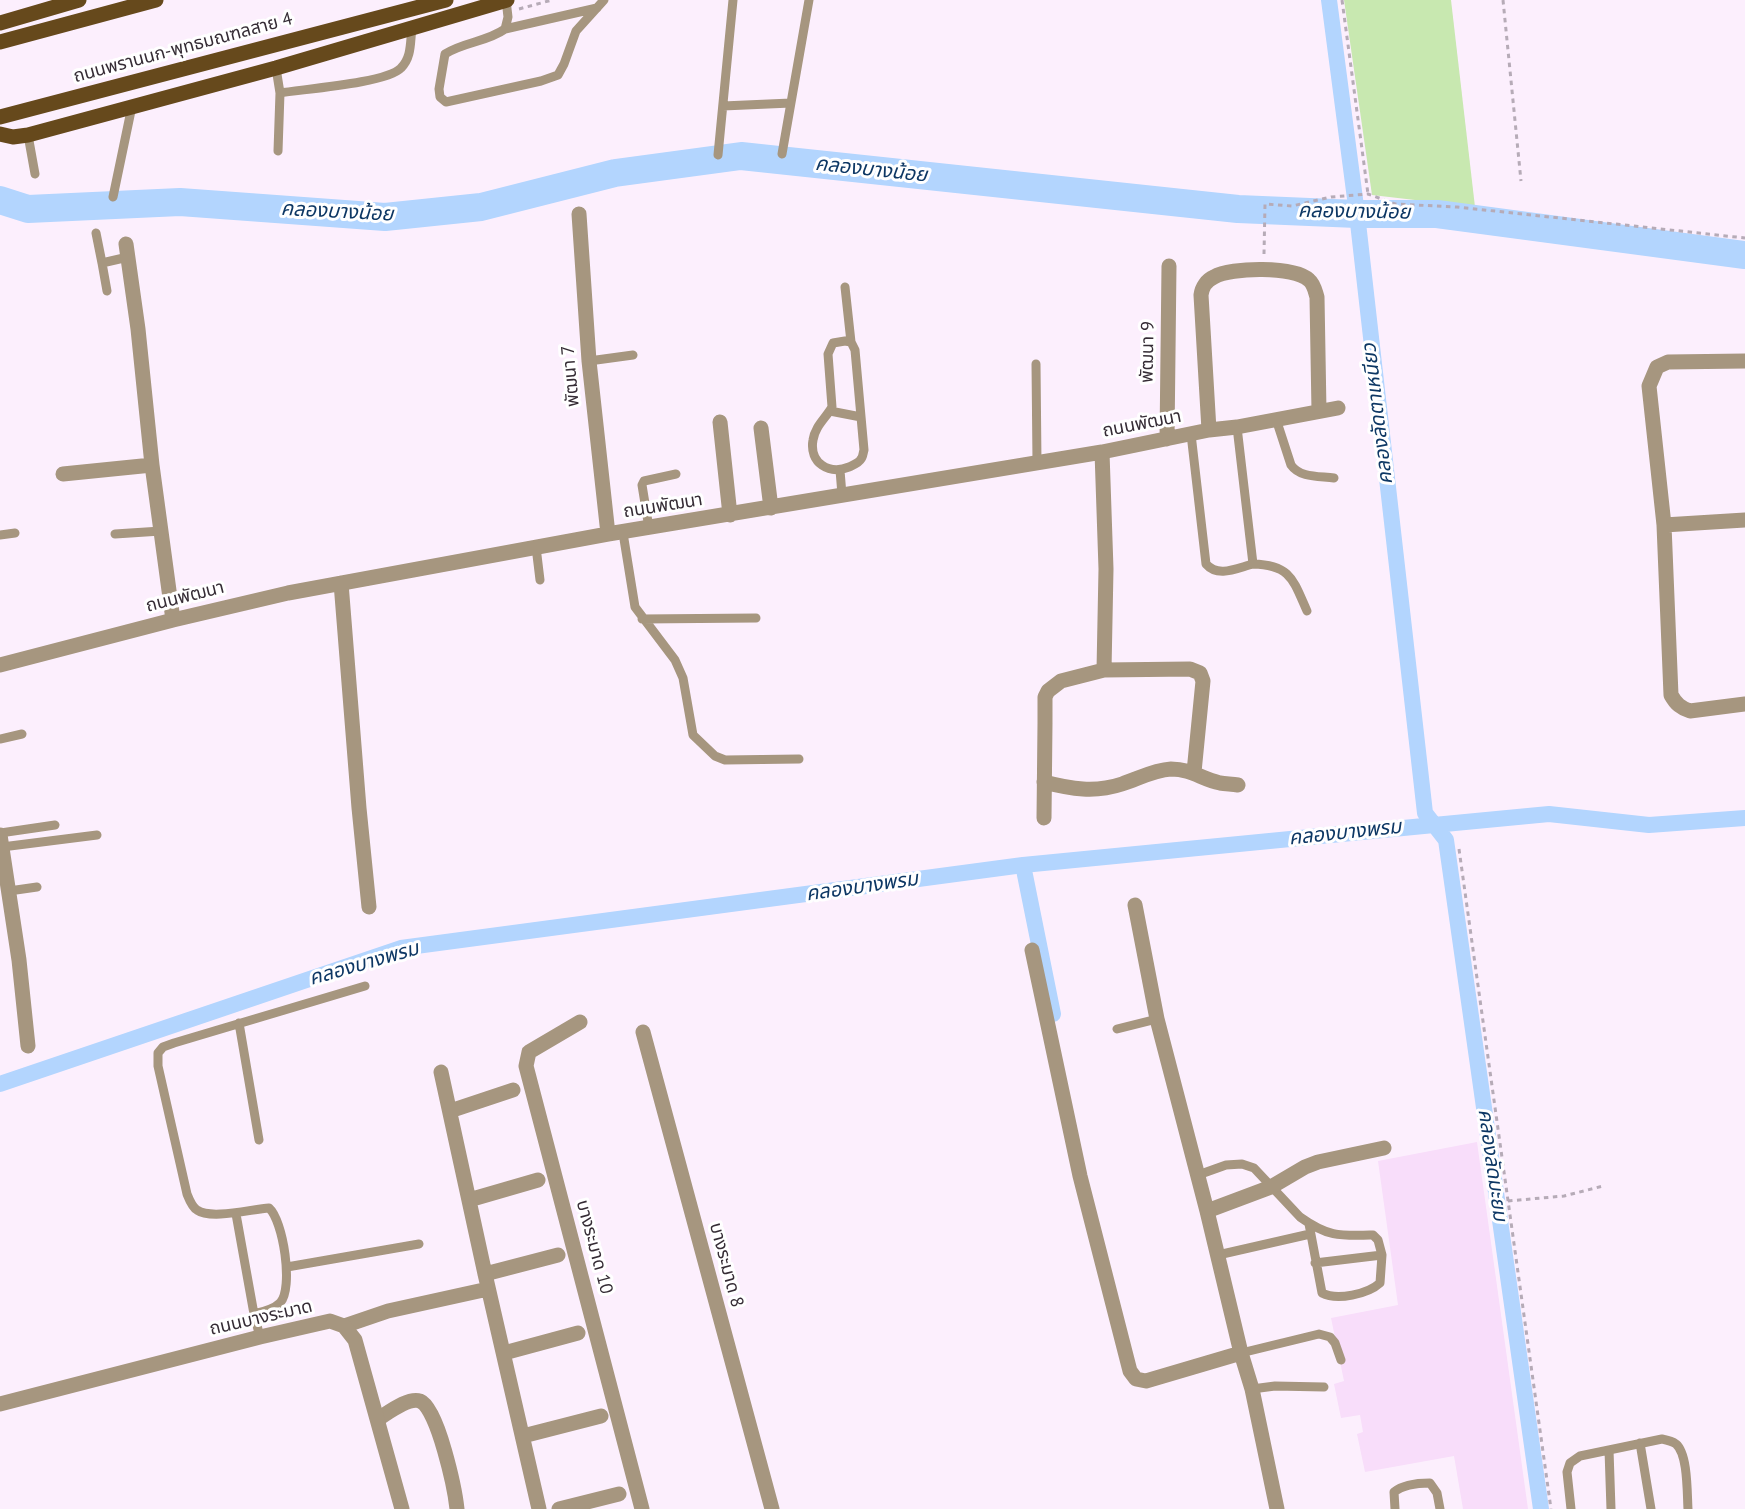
<!DOCTYPE html>
<meta charset="utf-8">
<style>
body{margin:0}
canvas{display:block;background:#fceffd}
</style>
<canvas width="1745" height="1509"></canvas>
<script>
const c = document.querySelector('canvas').getContext('2d');
c.lineJoin = 'round';
function fill(path, color) {
  c.fillStyle = color;
  c.fill(path, 'evenodd');
}
function strokePath(path, color, width, dash) {
  c.strokeStyle = color;
  c.lineWidth = width;
  c.lineCap = dash ? 'butt' : 'round';
  c.setLineDash(dash || []);
  c.stroke(path);
}
function write(font, color, halo, rows, align = 'center') {
  c.font = font + ' "PT Sans","Noto Sans Thai",sans-serif';
  c.lineWidth = 6;
  c.setLineDash([]);
  c.textBaseline = 'middle';
  c.strokeStyle = halo;
  c.fillStyle = color;
  for (const [text, x, y, turn = 0] of rows) {
    c.save();
    c.translate(x, y);
    c.rotate((+turn || 0) * Math.PI / 180);
    c.textAlign = isNaN(turn) ? turn : align;
    if (halo) c.strokeText(text, 0, 0);
    c.fillText(text, 0, 0);
    c.restore();
  }
}
const built = new Path2D(`
 M1477 1142 1528 1509H1463L1454 1456 1365 1472 1357 1434 1363 1432 1360 1415 1341 1418 1334 1384 1344 1381 1331 1318 1398 1305 1378 1161Z`);
const green = new Path2D(`
 M1344 0H1451L1475 207 1372 195Z`);
const canal = new Path2D(`
 M1329 0 1357 214 1425 813 1446 840 1541 1509
 M1023 865 1053 1014
 M0 1084 401 948 1023 865 1434 825 1549 814 1649 825 1745 818`);
const river = new Path2D(`
 M0 200 28 209 180 202 385 217 481 207 615 173 741 156 1238 209 1357 214H1437L1745 255`);
const path = new Path2D(`
 M1342 0 1368 194
 M1503 0 1521 181
 M519 9 552 0
 M1264 254 1265 204 1292 206 1331 197 1368 194 1395 204 1457 207 1745 238
 M1459 849 1551 1509
 M1508 1201 1564 1196 1603 1186`);
const service = new Path2D(`
 M506 0 508 17 505 29C487 42 463 42 445 54L439 89 440 97 446 102 541 81 558 75 564 64 576 31 604 0
 M505 29 597 8
 M276 68 280 93 278 151
 M280 93C304 89 387 83 401 68 412 57 410 42 412 28
 M723 106 791 103
 M28 135 35 174
 M782 154 809 0
 M718 155 733 0
 M113 197 132 106
 M96 233 102 263 128 257
 M102 263 107 291
 M845 287 851 342
 M845 341 851 342 855 350 864 450C863 453 863 457 861 459 859 463 853 465 849 467 829 475 809 463 813 440 815 426 826 418 832 407L828 354 833 343Z
 M589 361 633 355
 M1036 364 1037 462
 M830 411 861 417
 M1276 419 1291 465C1300 478 1319 476 1334 478
 M1191 434 1206 564C1218 578 1237 568 1253 564L1237 427
 M840 470 842 495
 M649 528 642 485 644 481 676 474
 M623 533 635 607 675 660 683 678 693 735 715 756 725 760 799 759
 M115 534 161 531
 M0 535 15 533
 M536 547 540 580
 M1253 564C1291 565 1293 580 1307 611
 M642 619 756 618
 M0 739 22 734
 M0 833 55 825
 M2 847 97 835
 M9 891 37 887
 M239 1023 259 1140
 M1117 1029 1157 1019
 M1198 1175 1226 1165 1242 1164 1254 1168 1300 1217C1328 1237 1339 1236 1373 1235L1378 1240 1382 1255
 M236 1214 254 1314 260 1337
 M1309 1224 1322 1293C1337 1301 1368 1294 1380 1283L1382 1255 1315 1263
 M1218 1255 1310 1234
 M287 1267 419 1244
 M254 1314C263 1312 274 1309 280 1303 294 1288 283 1220 269 1208 252 1209 211 1220 197 1210 192 1207 189 1199 187 1194L158 1066V1053L163 1047 174 1043 365 986
 M1241 1353 1319 1334 1330 1337 1335 1343 1341 1360
 M1252 1389 1275 1386 1324 1387
 M1640 1443 1651 1509
 M1609 1450 1611 1509
 M1395 1509 1394 1492C1404 1484 1418 1483 1430 1483L1437 1493 1440 1509
 M1571 1509 1567 1472 1570 1463 1580 1456 1662 1439C1667 1440 1672 1441 1676 1444 1688 1454 1687 1493 1688 1509`);
const minor = new Path2D(`
 M579 214 589 361 608 534
 M126 244 138 329 152 465 173 620
 M1745 361 1668 362 1657 367 1649 386 1664 525 1671 695C1676 704 1681 708 1690 711L1745 704
 M720 422 730 515
 M761 428 771 508
 M1209 430 1201 295C1202 287 1207 280 1214 277 1231 267 1294 266 1309 280 1314 284 1315 291 1317 297L1319 411
 M1167 439 1169 266
 M63 474 152 465
 M1664 525 1745 520
 M341 583 359 808 369 907
 M0 665 173 620 288 593 608 534 1102 452 1209 430 1237 427 1338 408
 M1104 670 1190 669 1200 673 1203 681 1194 772
 M1044 782C1071 789 1095 793 1122 784 1138 779 1153 770 1171 769 1192 769 1201 779 1220 783 1226 784 1232 784 1238 785
 M1044 818 1045 723V697L1048 691 1061 681 1104 670 1106 569 1102 452
 M0 835 19 960 28 1046
 M1135 905 1157 1019 1207 1211 1241 1353 1252 1389 1277 1509
 M1032 950 1080 1176 1130 1371 1136 1379 1146 1381 1241 1353
 M580 1022 529 1052 526 1066 642 1509
 M643 1032 772 1509
 M441 1072 485 1274 539 1509
 M450 1111 513 1090
 M469 1200 538 1180
 M1207 1211 1271 1187 1305 1167 1318 1162 1384 1148
 M485 1274 558 1255
 M344 1326 388 1311 488 1289
 M504 1353 578 1333
 M378 1419C388 1413 408 1397 420 1401 438 1408 455 1490 457 1509
 M523 1436 601 1416
 M559 1509 619 1494`);
const tertiary = new Path2D(`
 M0 1404 260 1337 330 1321 344 1326 355 1340 402 1509`);
const primary = new Path2D(`
 M0 23 79 0
 M0 42 156 0
 M0 117 446 0
 M0 134 13 137 28 135 276 68 507 0`);
const streetNames = [
 ["ถนนพรานนก-พุทธมณฑลสาย 4",183,48,-15],
 ["พัฒนา 9",1148,352,-89],
 ["พัฒนา 7",571,376,-95],
 ["ถนนพัฒนา",1142,424,-11],
 ["ถนนพัฒนา",663,506,-9],
 ["ถนนพัฒนา",185,597,-14],
 ["บางระมาด 10",594,1247,75],
 ["บางระมาด 8",726,1265,75],
 ["ถนนบางระมาด",261,1318,-13]
];
const waterNames = [
 ["คลองบางน้อย",871,170,6],
 ["คลองบางน้อย",337,212,3],
 ["คลองบางน้อย",1354,212,1],
 ["คลองลัดตาเหนียว",1378,414,-97],
 ["คลองบางพรม",1345,833,-6],
 ["คลองบางพรม",862,887,-8],
 ["คลองบางพรม",364,964,-16],
 ["คลองลัดมะยม",1492,1165,82]
];
fill(built, '#f8ddfa');
fill(green, '#c8e8b0');
strokePath(canal, '#b3d5fe', 16);
strokePath(river, '#b3d5fe', 28);
strokePath(path, '#b6abb7', 3, [4.5, 4.5]);
strokePath(service, '#a6967f', 9);
strokePath(minor, '#a6967f', 15);
strokePath(tertiary, '#a6967f', 15);
strokePath(primary, '#66491c', 15);
write('18px', '#352c35', '#fff', streetNames);
write('italic 20px', '#0d3764', '#fff', waterNames);
</script>
